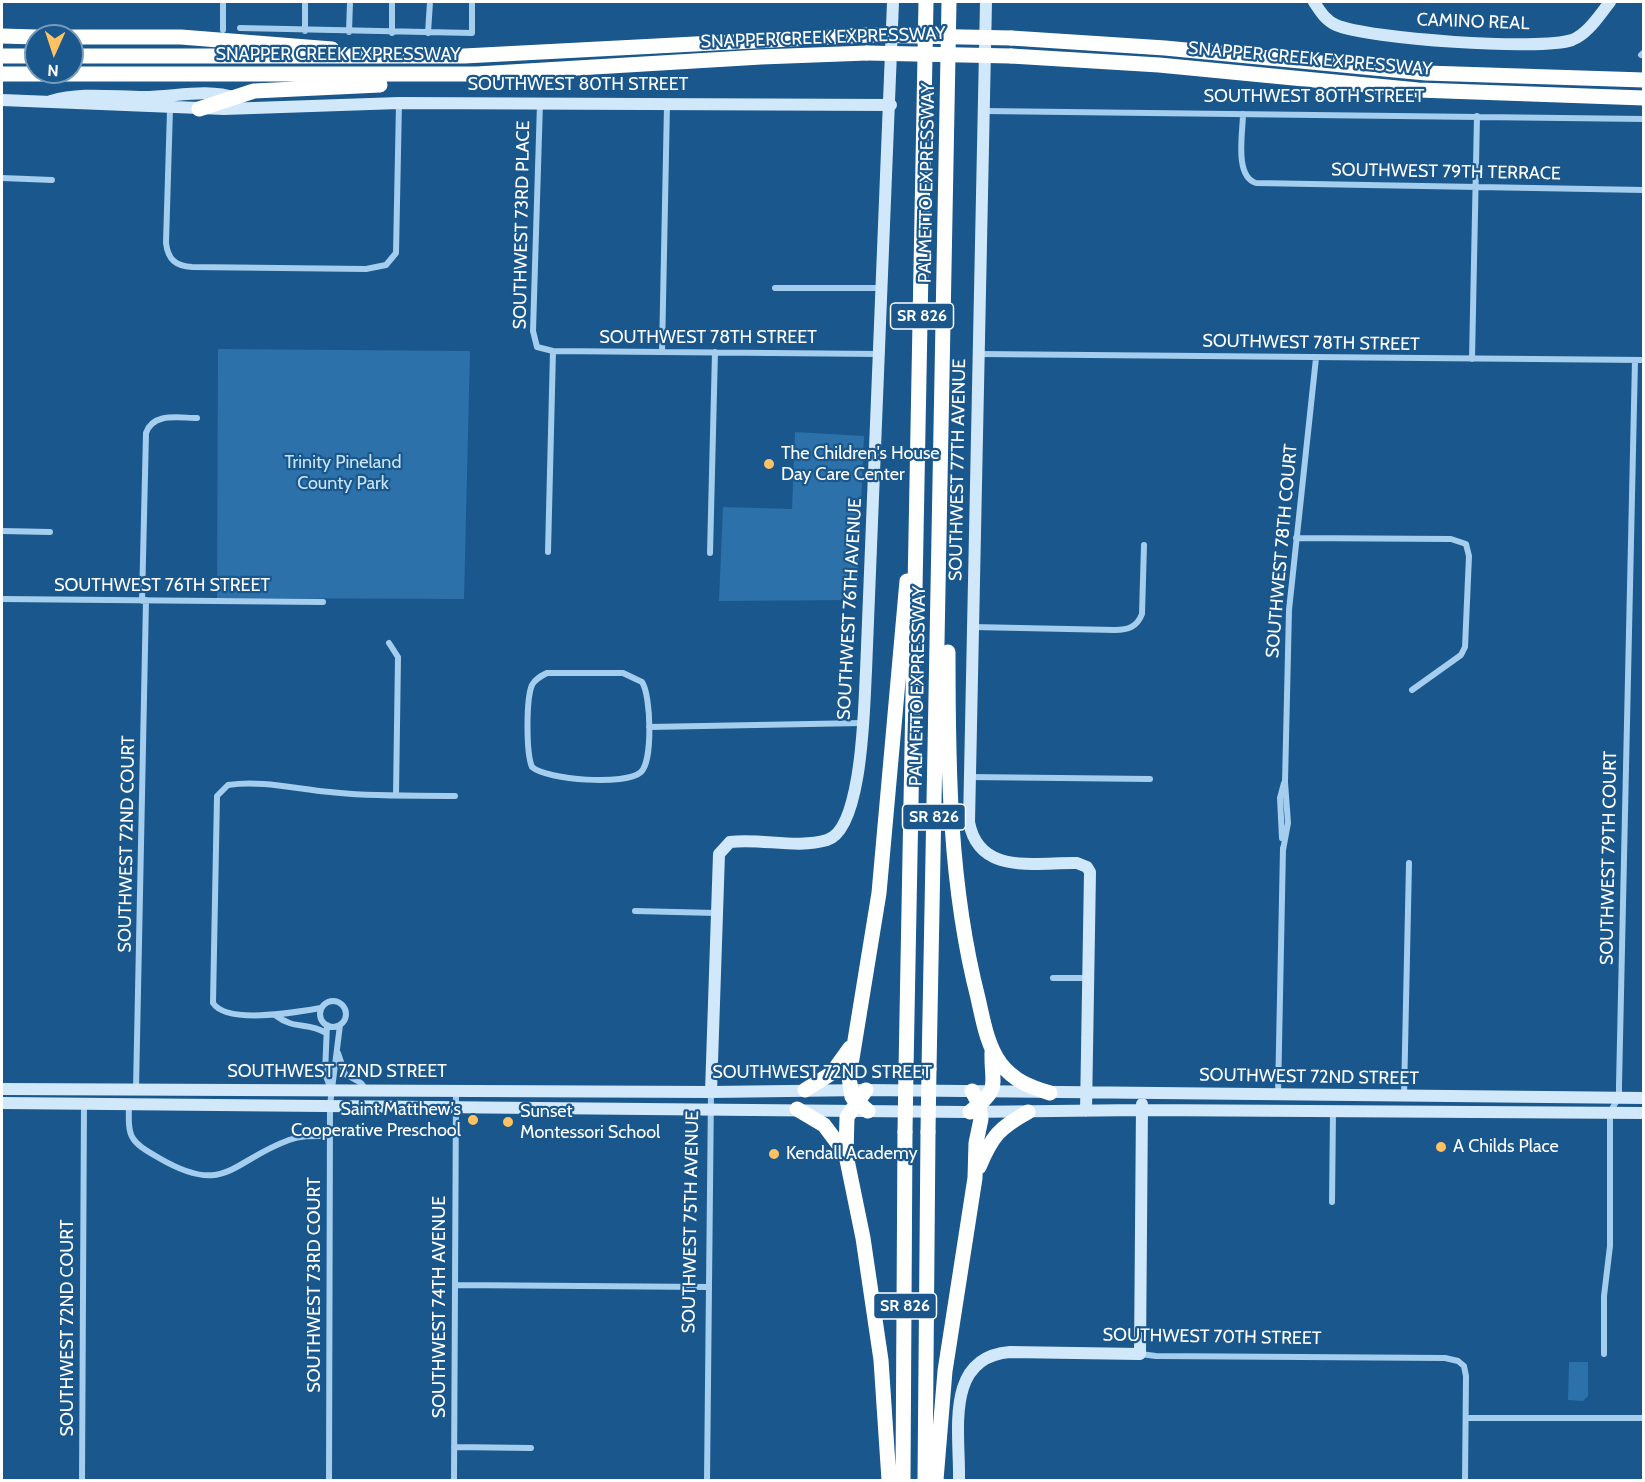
<!DOCTYPE html>
<style>
body{margin:0}
#map{position:relative;width:1645px;height:1482px;overflow:hidden;background:#19578c;font-family:Cabin,sans-serif}
canvas{display:block}
.frame{position:absolute;inset:0;border:3px solid #fff;pointer-events:none}
.north{position:absolute;left:24px;top:24px;width:60px;height:60px;box-sizing:border-box;background:#19578c;border:2px solid #759aba;border-radius:50%;rotate:183deg;font-size:16px;font-weight:700;line-height:24px;text-align:center;color:#fff}
.north::after{content:'';display:block;margin:auto;width:21px;height:27px;background:#ffc161;clip-path:polygon(50% 0,100% 100%,50% 72%,0 100%)}
</style>
<div id="map">
<canvas width="1645" height="1482"></canvas>
<div class="frame"></div>
<div class="north">N</div>
</div>
<script>
const c = document.querySelector('canvas').getContext('2d');
c.lineJoin = 'round';
function fill(path, color) {
  c.fillStyle = color;
  c.fill(path, 'evenodd');
}
function strokePath(path, color, width, dash) {
  c.strokeStyle = color;
  c.lineWidth = width;
  c.lineCap = dash ? 'butt' : 'round';
  c.setLineDash(dash || []);
  c.stroke(path);
}
function write(font, color, halo, rows, align = 'center') {
  c.font = font + ' Cabin,sans-serif';
  c.lineWidth = 4.5;
  c.setLineDash([]);
  c.textBaseline = 'middle';
  c.strokeStyle = halo;
  c.fillStyle = color;
  for (const [text, x, y, turn = 0] of rows) {
    c.save();
    c.translate(x, y);
    c.rotate((+turn || 0) * Math.PI / 180);
    c.textAlign = isNaN(turn) ? turn : align;
    if (halo) c.strokeText(text, 0, 0);
    c.fillText(text, 0, 0);
    c.restore();
  }
}
const green = new Path2D(`
 M218 349 470 351 464 599 217 598Z
 M795 432 864 436 857 600 719 601 723 507 792 509Z
 M1569 1362H1588V1396L1583 1401 1568 1400Z`);
const street = new Path2D(`
 M240 28 472 33V2
 M223 30V2
 M305 31V2
 M349 32 350 2
 M392 33V2
 M428 33 430 2
 M1641 55 1644 52
 M540 103 533 331 537 347 553 351 879 354
 M170 109 166 243C168 260 176 266 192 267L366 269 386 265 396 253 399 103
 M984 111 1644 119
 M1243 114C1243 132 1234 176 1256 183L1644 190
 M2 178 52 180
 M775 288H883
 M662 352 667 105
 M979 354 1644 360
 M1472 359 1477 116
 M2 531 50 532
 M1296 538 1451 539 1466 544 1469 556 1465 647 1461 655 1412 690
 M548 552 553 351
 M710 553 715 352
 M2 599 323 602
 M142 601 146 433C153 412 179 418 197 418
 M973 627 1115 630C1128 630 1137 627 1142 614L1144 545
 M389 643 398 657 396 795
 M547 673H623L642 682C651 695 653 761 641 772 626 786 547 780 532 767 526 753 526 699 532 685 535 679 541 676 547 673Z
 M649 727 863 723
 M969 777 1150 779
 M1282 838 1280 798 1284 783
 M1283 850 1288 823 1285 782 1289 610 1316 358
 M635 911 716 913
 M1053 978H1088
 M320 1014a13 13 0 1 1 26 0a13 13 0 1 1-26 0Z
 M321 1008C298 1012 227 1025 213 1003L217 796 228 785C262 780 296 789 330 792 371 797 413 795 455 796
 M275 1015C296 1031 306 1021 326 1033
 M327 1025 325 1073 331 1090
 M338 1053 345 1074 361 1083 366 1090
 M136 1089 146 600
 M1278 1095 1283 848
 M1404 1096 1409 863
 M129 1104C128 1138 129 1141 159 1158 226 1197 231 1161 289 1140 302 1135 316 1136 330 1136
 M1332 1202 1333 1111
 M455 1285 708 1287
 M1140 1354 1156 1356 1445 1358 1458 1361 1464 1366 1466 1376 1465 1480
 M1604 1354V1296L1610 1246V1112L1619 1097V1085L1635 360
 M1466 1418H1644
 M454 1447 531 1448
 M82 1480 84 1104
 M329 1480 330 1105 340 1025
 M454 1480 456 1091
 M707 1480 711 1092`);
const secondary = new Path2D(`
 M986 2 969 822C979 876 1035 862 1077 863L1087 867 1090 872 1086 1111
 M1314 2C1320 11 1325 20 1336 25 1368 39 1540 51 1572 40 1588 34 1600 14 1610 2
 M2 100 224 109 399 103 891 105
 M51 101C81 92 113 97 144 97 174 97 207 88 236 98
 M2 1089 711 1092 866 1090 1644 1098
 M711 1092 719 854 730 842C761 838 797 849 827 840 863 830 864 704 866 671L893 2
 M2 1103 966 1112 1141 1110 1644 1113
 M959 1480C960 1432 944 1357 1010 1352L1140 1354 1142 1104`);
const highway = new Path2D(`
 M2 36 36 37
 M72 37H181L332 49
 M1011 38 1165 48 1426 73 1644 80
 M2 56H36
 M72 56H464L868 35
 M1011 56 1159 65 1418 90 1644 98
 M2 74H477L761 57 867 53
 M199 109 254 91 380 85
 M948 652C948 769 949 885 978 998 983 1020 987 1045 1000 1063 1014 1081 1030 1087 1050 1093
 M906 1069 926 2
 M929 1069 949 2
 M805 1090 832 1073 850 1048
 M866 1090 847 1117 846 1155 863 1238 881 1360 889 1480
 M797 1109 824 1125 845 1153
 M868 1111 852 1097 849 1077 879 893 907 581
 M970 1112C1002 1087 991 1086 992 1052
 M979 1167C992 1136 999 1128 1028 1112
 M903 1480 905 1132
 M925 1480 928 1132
 M936 1480 945 1371 975 1178 976 1143 981 1119 979 1104 972 1091`);
const highwayBridge = new Path2D(`
 M868 35 1011 38
 M867 53 1011 56
 M905 1132 906 1069
 M928 1132 929 1069`);
const markers = [
 [769,464,6,"#ffc161"],
 [473,1120,6,"#ffc161"],
 [508,1122,6,"#ffc161"],
 [1441,1147,6,"#ffc161"],
 [774,1154,6,"#ffc161"]
];
const shields = [
 [922,316,63],
 [934,817,63],
 [905,1306,63]
];
const shieldNames = [
 ["SR 826",922,316],
 ["SR 826",934,817],
 ["SR 826",905,1306]
];
const streetNames = [
 ["CAMINO REAL",1473,22,2],
 ["SNAPPER CREEK EXPRESSWAY",823,38,-2],
 ["SNAPPER CREEK EXPRESSWAY",338,55],
 ["SNAPPER CREEK EXPRESSWAY",1310,59,5],
 ["SOUTHWEST 80TH STREET",578,85],
 ["SOUTHWEST 80TH STREET",1314,97],
 ["SOUTHWEST 79TH TERRACE",1446,172,1],
 ["PALMETTO EXPRESSWAY",927,183,-89],
 ["SOUTHWEST 73RD PLACE",522,225,-89],
 ["SOUTHWEST 78TH STREET",708,338],
 ["SOUTHWEST 78TH STREET",1311,343,1],
 ["SOUTHWEST 77TH AVENUE",958,470,-89],
 ["SOUTHWEST 78TH COURT",1282,551,-85],
 ["SOUTHWEST 76TH STREET",162,586],
 ["SOUTHWEST 76TH AVENUE",850,609,-87],
 ["PALMETTO EXPRESSWAY",918,686,-89],
 ["SOUTHWEST 72ND COURT",127,844,-89],
 ["SOUTHWEST 79TH COURT",1609,858,-89],
 ["SOUTHWEST 72ND STREET",337,1072],
 ["SOUTHWEST 72ND STREET",822,1073],
 ["SOUTHWEST 72ND STREET",1309,1077,1],
 ["SOUTHWEST 75TH AVENUE",691,1222,-89],
 ["SOUTHWEST 73RD COURT",315,1285,-90],
 ["SOUTHWEST 74TH AVENUE",440,1307,-90],
 ["SOUTHWEST 72ND COURT",68,1328,-90],
 ["SOUTHWEST 70TH STREET",1212,1337,1]
];
const poiNames = [
 ["The Children's House",781,454],
 ["Day Care Center",781,475],
 ["Saint Matthew's",461,1110,"right"],
 ["Cooperative Preschool",461,1131,"right"],
 ["Sunset",520,1112],
 ["Montessori School",520,1133],
 ["A Childs Place",1453,1147],
 ["Kendall Academy",786,1154]
];
const parkNames = [
 ["Trinity Pineland",343,463],
 ["County Park",343,484]
];
fill(green, '#2c71aa');
strokePath(street, '#a4cdee', 6);
strokePath(secondary, '#d1e7fa', 12);
strokePath(highway, '#fff', 15);
strokePath(highwayBridge, '#fff', 15);
for (const [x, y, r, color] of markers) {
  const dot = new Path2D();
  dot.arc(x, y, r, 0, 2 * Math.PI);
  c.fillStyle = color;
  c.fill(dot);
  strokePath(dot, '#19578c', 2);
}
for (const [x, y, w] of shields) {
  const box = new Path2D();
  box.roundRect(x - w / 2, y - 13, w, 26, 4.5);
  c.fillStyle = '#19578c';
  c.fill(box);
  strokePath(box, '#fff', 1.5);
}
write('bold 16px', '#fff', null, shieldNames);
write('18px', '#fff', '#19578c', streetNames);
write('18px', '#fff', '#19578c', poiNames, 'left');
write('18px', '#cae5fa', '#19578c', parkNames);
</script>
